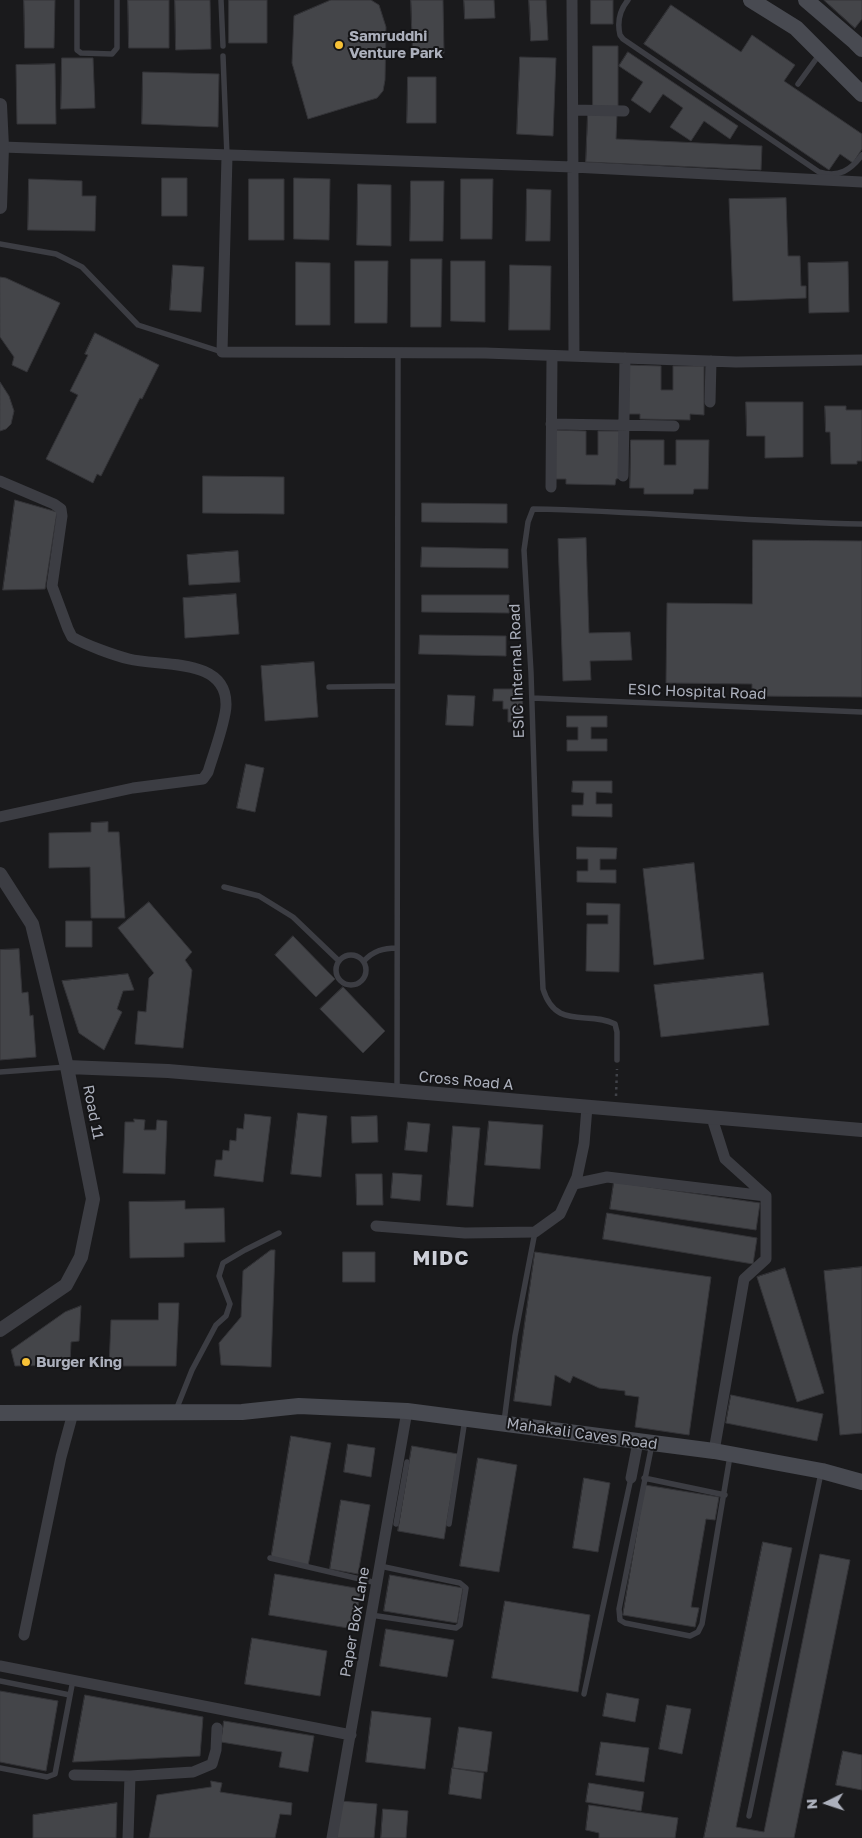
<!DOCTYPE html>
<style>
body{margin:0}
#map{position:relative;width:862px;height:1838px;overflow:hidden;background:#1a1a1c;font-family:"Golos Text",sans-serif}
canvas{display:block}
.north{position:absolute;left:802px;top:1778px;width:50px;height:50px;-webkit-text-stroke:4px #151517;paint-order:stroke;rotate:266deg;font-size:14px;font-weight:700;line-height:20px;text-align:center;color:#acb0bc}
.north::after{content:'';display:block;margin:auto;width:18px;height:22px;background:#acb0bc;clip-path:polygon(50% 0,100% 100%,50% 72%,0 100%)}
</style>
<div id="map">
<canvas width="862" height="1838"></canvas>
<div class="north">N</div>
</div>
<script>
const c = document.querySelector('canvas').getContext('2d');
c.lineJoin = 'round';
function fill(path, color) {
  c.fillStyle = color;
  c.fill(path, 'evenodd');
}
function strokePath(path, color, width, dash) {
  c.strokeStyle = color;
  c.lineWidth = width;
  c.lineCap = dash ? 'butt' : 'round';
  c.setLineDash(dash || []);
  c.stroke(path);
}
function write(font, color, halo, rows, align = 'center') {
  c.font = font + ' "Golos Text",sans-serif';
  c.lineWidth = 4;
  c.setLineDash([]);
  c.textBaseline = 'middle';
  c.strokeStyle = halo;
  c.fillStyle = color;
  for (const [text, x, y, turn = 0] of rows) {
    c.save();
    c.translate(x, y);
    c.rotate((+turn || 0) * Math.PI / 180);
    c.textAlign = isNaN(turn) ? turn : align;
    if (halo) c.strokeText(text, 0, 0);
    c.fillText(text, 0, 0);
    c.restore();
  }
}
const building = new Path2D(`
 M24 0H55L54 48H25Z
 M128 0H169V48H129Z
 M175 0H210L211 49 176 50Z
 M229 0H267V43H229Z
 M331 0H371L379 5 386 27 385 80 383 91 377 98 308 119 292 63 294 16Z
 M411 0H443L444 53 413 54Z
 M464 0H494L495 18 465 19Z
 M529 0H546L548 40 531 41Z
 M591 0H613V24H591Z
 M824 0H862V19L855 28Z
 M671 5 741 52 752 35 795 65 784 81 862 134V149L853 163 840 154 829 170 644 44Z
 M593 46H618V110L593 111Z
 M628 52 738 126 730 139 704 121 691 141 670 127 683 108 663 94 650 113 631 100 643 82 619 66Z
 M520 57 556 58 553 136 517 134Z
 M62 58H93L95 108 61 109Z
 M55 64 56 124H17L16 65Z
 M143 72 219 74 218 127 142 124Z
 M408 77H436V123H407Z
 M588 113 617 114 616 139 762 146 761 170 586 162Z
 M162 178H187V216H162Z
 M294 178 330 179 329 240 294 239Z
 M29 179 82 181V196H96L95 231 28 230Z
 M249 179H284V240H249Z
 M461 179H493L492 239H461Z
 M411 181H444L443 241H410Z
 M358 184 391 185V246L357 245Z
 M527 189 551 190 550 241H526Z
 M786 198 788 256H800L801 286H806V298L733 301 729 199Z
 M411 259H442L441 327H411Z
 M355 261H388L387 323H355Z
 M451 261H485V322L451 321Z
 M296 262 330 263V325H296Z
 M848 262 849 312 809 313 808 263Z
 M173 265 204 267 201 312 170 310Z
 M510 265 551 266 550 330H509Z
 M0 277 6 278 60 303 27 372 12 365 14 357 0 337Z
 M95 333 159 365 142 399 140 398 101 476 97 474 93 483 46 459 78 395 70 391 88 355 85 354Z
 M627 365 661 366V390H673V366H704V415L690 414V420L640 419V414H627Z
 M0 382 9 396 14 411 11 424 6 429 0 431Z
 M746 402H803V457L765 458V436H747Z
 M825 406H846V410H862V461H857V464H831L830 432H826Z
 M553 430 586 431V455H598V431H623L622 478 616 479 615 485 566 484V479H552Z
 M631 440H664V465H676V440H709L708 489H694L693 494H644V488H630Z
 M203 476 284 477V514L203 513Z
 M15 500 57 512 45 589 3 590Z
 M422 503 507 504V523L422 522Z
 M586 538 589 633 630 632 632 660 590 661 591 680 563 681 558 539Z
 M753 540 862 541V697L752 696V684L666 683 667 603 752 604Z
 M422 547 508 549V568L421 567Z
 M238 551 240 582 189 585 187 555Z
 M236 594 239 634 185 638 183 598Z
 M422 595H509V613L422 612Z
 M420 635 506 636V656L419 654Z
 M314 662 318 717 265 721 261 666Z
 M494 689H523L522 722H508V709H503V701H493Z
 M448 695 475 696 473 726 446 725Z
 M567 716H607V727H591V739H607V751H567V740H578V727H567Z
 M246 764 264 768 255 812 237 808Z
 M573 781H612V793L596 792V804H612V817L572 816V805H583L584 793 572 792Z
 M108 822V832H119L125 918H91L90 867 49 868V833L91 832V823Z
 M577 847 617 848 616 859H600V870H616V883L577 882V871H588V859H577Z
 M694 863 704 959 654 965 643 869Z
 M149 902 192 952 185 960 192 970 183 1048 135 1044 138 1011 146 1012 149 978 154 973 118 928Z
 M587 903 620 904 619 972 586 971 587 924H608V915H587Z
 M66 921H92V947H66Z
 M293 936 335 979 316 997 275 955Z
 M19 949 22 993 28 992 30 1016 33 1015 36 1057 0 1060V950Z
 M763 973 769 1025 661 1037 654 985Z
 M128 974 134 990 123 991 117 1009 122 1012 104 1050 79 1033 62 981Z
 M343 987 385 1031 363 1053 320 1009Z
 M298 1113 327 1116 321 1177 291 1174Z
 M245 1114 271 1117 263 1182 214 1176 216 1160H222L223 1150 229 1151 230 1140 236 1141 237 1128 243 1129Z
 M377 1116 378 1142 352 1143 351 1117Z
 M134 1119 145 1120 144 1130H156L157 1120 167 1121 165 1174 123 1173 125 1122H134Z
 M489 1121 543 1125 540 1169 485 1165Z
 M408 1122 430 1124 427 1152 405 1150Z
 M453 1126 480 1128 473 1207 447 1205Z
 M393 1173 422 1175 420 1201 391 1198Z
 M356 1174H382L383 1205H357Z
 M614 1182 760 1203 756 1230 610 1209Z
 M185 1201V1209L224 1208 225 1242 184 1243V1257L130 1258 129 1202Z
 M607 1213 757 1238 753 1264 603 1239Z
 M271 1250H275L271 1367 221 1365 219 1343 241 1317 243 1271Z
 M343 1252H375V1282H343Z
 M535 1252 711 1277 689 1435 635 1427 639 1397 625 1395V1391L599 1388 573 1376 570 1383 555 1375 551 1406 514 1401Z
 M862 1267V1433L840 1435 824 1271Z
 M785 1268 824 1393 797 1402 757 1277Z
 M159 1303H179L176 1366H109L111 1320H158Z
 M81 1306 79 1341 71 1342 70 1365 15 1366 11 1350 65 1312Z
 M731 1395 823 1414 817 1441 726 1423Z
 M291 1436 331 1443 308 1566 271 1559Z
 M348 1444 375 1448 371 1477 344 1472Z
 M412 1446 458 1454 444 1539 398 1531Z
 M478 1458 517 1465 499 1572 460 1566Z
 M584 1478 610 1483 598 1552 573 1548Z
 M645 1485 719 1497 715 1520 706 1519 691 1607 699 1608 695 1627 623 1615Z
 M341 1500 370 1505 358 1574 330 1569Z
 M763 1542 792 1548 736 1827 764 1832 820 1554 850 1560 794 1838H704Z
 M275 1574 361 1589 354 1629 269 1615Z
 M390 1575 463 1588 457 1623 384 1611Z
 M505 1601 590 1615 578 1692 492 1678Z
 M386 1629 454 1640 447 1677 380 1666Z
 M252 1638 327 1651 320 1696 245 1684Z
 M0 1691 58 1701 46 1771 0 1762Z
 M607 1693 639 1699 635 1722 603 1716Z
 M85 1695 203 1717 200 1756 73 1762Z
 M667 1705 691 1709 682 1754 659 1749Z
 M372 1711 431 1718 425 1769 366 1762Z
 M224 1721 314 1736 308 1772 279 1767 282 1752 221 1742Z
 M459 1727 492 1732 487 1772 453 1768Z
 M601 1742 649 1748 644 1782 596 1775Z
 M843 1751 862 1755V1790L836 1785Z
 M452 1768 484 1773 481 1799 449 1794Z
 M211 1781 222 1783 220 1792 292 1803 291 1815 280 1814 275 1838H149L157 1795 211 1787Z
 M589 1783 644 1792 641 1811 586 1802Z
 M340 1801 377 1804 374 1838H337Z
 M117 1803 116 1838H33V1815Z
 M589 1805 678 1818 675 1838H599V1833L586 1830Z
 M383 1809 408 1811 406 1838H381Z`);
const path = new Path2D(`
 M616 1096 617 1069`);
const service = new Path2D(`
 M77 0V50L81 53 112 54 117 48V0
 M221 0 223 46
 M628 0C619 11 617 22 620 35L623 39 819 172C839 178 851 170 862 155
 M223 56 227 156
 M798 84 819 55
 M0 244 56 254 82 267 138 325 222 352
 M329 687 397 686
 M532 698 862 712
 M224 887 259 896 293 917 339 961
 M336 970a15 15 0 1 1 30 0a15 15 0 1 1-30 0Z
 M364 961C373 951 383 948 397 948
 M617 1060V1032L615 1024C588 1010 556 1031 543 989L536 834 531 673 524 550 528 522 533 509C643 511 752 522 862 524
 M0 1072 67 1067
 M397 1091 398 353
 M176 1410 192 1370 216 1325 226 1316 230 1304 219 1276 223 1263 245 1250 279 1233
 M504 1422 515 1336 535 1232
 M652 1444 619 1609 620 1620 625 1623 690 1636 698 1632 702 1624 730 1456
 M644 1478 725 1495
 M396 1524 407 1462
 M449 1524 465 1419
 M270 1558 377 1583
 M371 1615 456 1628 460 1625 466 1588 460 1583 380 1566
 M0 1681 70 1695
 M584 1694 631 1478
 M0 1768 47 1777 55 1774 73 1680
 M749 1816 821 1473`);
const minor = new Path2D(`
 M572 0 574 356
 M573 110 624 111
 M2 147 573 167 862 182
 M227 156 222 352 485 353 736 362 862 360
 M710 402 711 361
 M551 424 674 426
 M623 476 625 358
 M0 481 54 504 61 509 62 516 52 586 68 629 72 637C86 645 113 655 129 659 161 667 227 657 226 705 226 721 213 755 208 772L203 779 133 788 0 817
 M551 487 552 356
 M712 1118 725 1159 766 1196V1259L744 1279 714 1451
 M574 1184 607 1177 766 1196
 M376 1226 465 1233 535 1232 560 1214 577 1177 584 1144 587 1107
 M631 1478 638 1442
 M24 1635 61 1457 73 1413
 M0 1666 351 1735
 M74 1775 130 1776 193 1772 212 1764 216 1750 217 1728
 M128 1838 130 1776
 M332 1838 407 1411`);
const tertiary = new Path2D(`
 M0 105 2 147 0 207
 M0 874 32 924 67 1067 93 1199 81 1257 66 1285 0 1330
 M67 1067 168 1071 862 1130`);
const secondary = new Path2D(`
 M751 0 796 28 862 94
 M806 0 855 42 862 49
 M0 1413 242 1412 299 1406 407 1411 714 1451 822 1471 862 1482`);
const markers = [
 [339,45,5,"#f7c137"],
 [26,1362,5,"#f7c137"]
];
const poiNames = [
 ["Samruddhi",349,36],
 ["Venture Park",349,53],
 ["Burger King",36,1362]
];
const streetNames = [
 ["ESIC Internal Road",517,671,-92],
 ["ESIC Hospital Road",697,692,2],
 ["Cross Road A",466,1081,5],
 ["Road 11",93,1112,79],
 ["Mahakali Caves Road",582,1434,8],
 ["Paper Box Lane",355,1622,-80]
];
const districtNames = [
 ["MIDC",441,1259]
];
fill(building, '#444549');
strokePath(building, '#343438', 1);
strokePath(path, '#404248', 2.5, [2.5, 4]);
strokePath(service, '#3c3d43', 5.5);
strokePath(minor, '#3c3d43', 11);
strokePath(tertiary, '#3c3d43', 14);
strokePath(secondary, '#484a51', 16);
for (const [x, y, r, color] of markers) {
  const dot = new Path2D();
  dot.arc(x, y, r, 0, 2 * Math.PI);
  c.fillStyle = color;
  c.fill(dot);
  strokePath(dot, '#151517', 2);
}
write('bold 15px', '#acb0bc', '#151517', poiNames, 'left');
write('15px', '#acb0bc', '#151517', streetNames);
c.letterSpacing = '1px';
write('bold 20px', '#cdcfd8', '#151517', districtNames);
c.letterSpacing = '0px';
</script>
